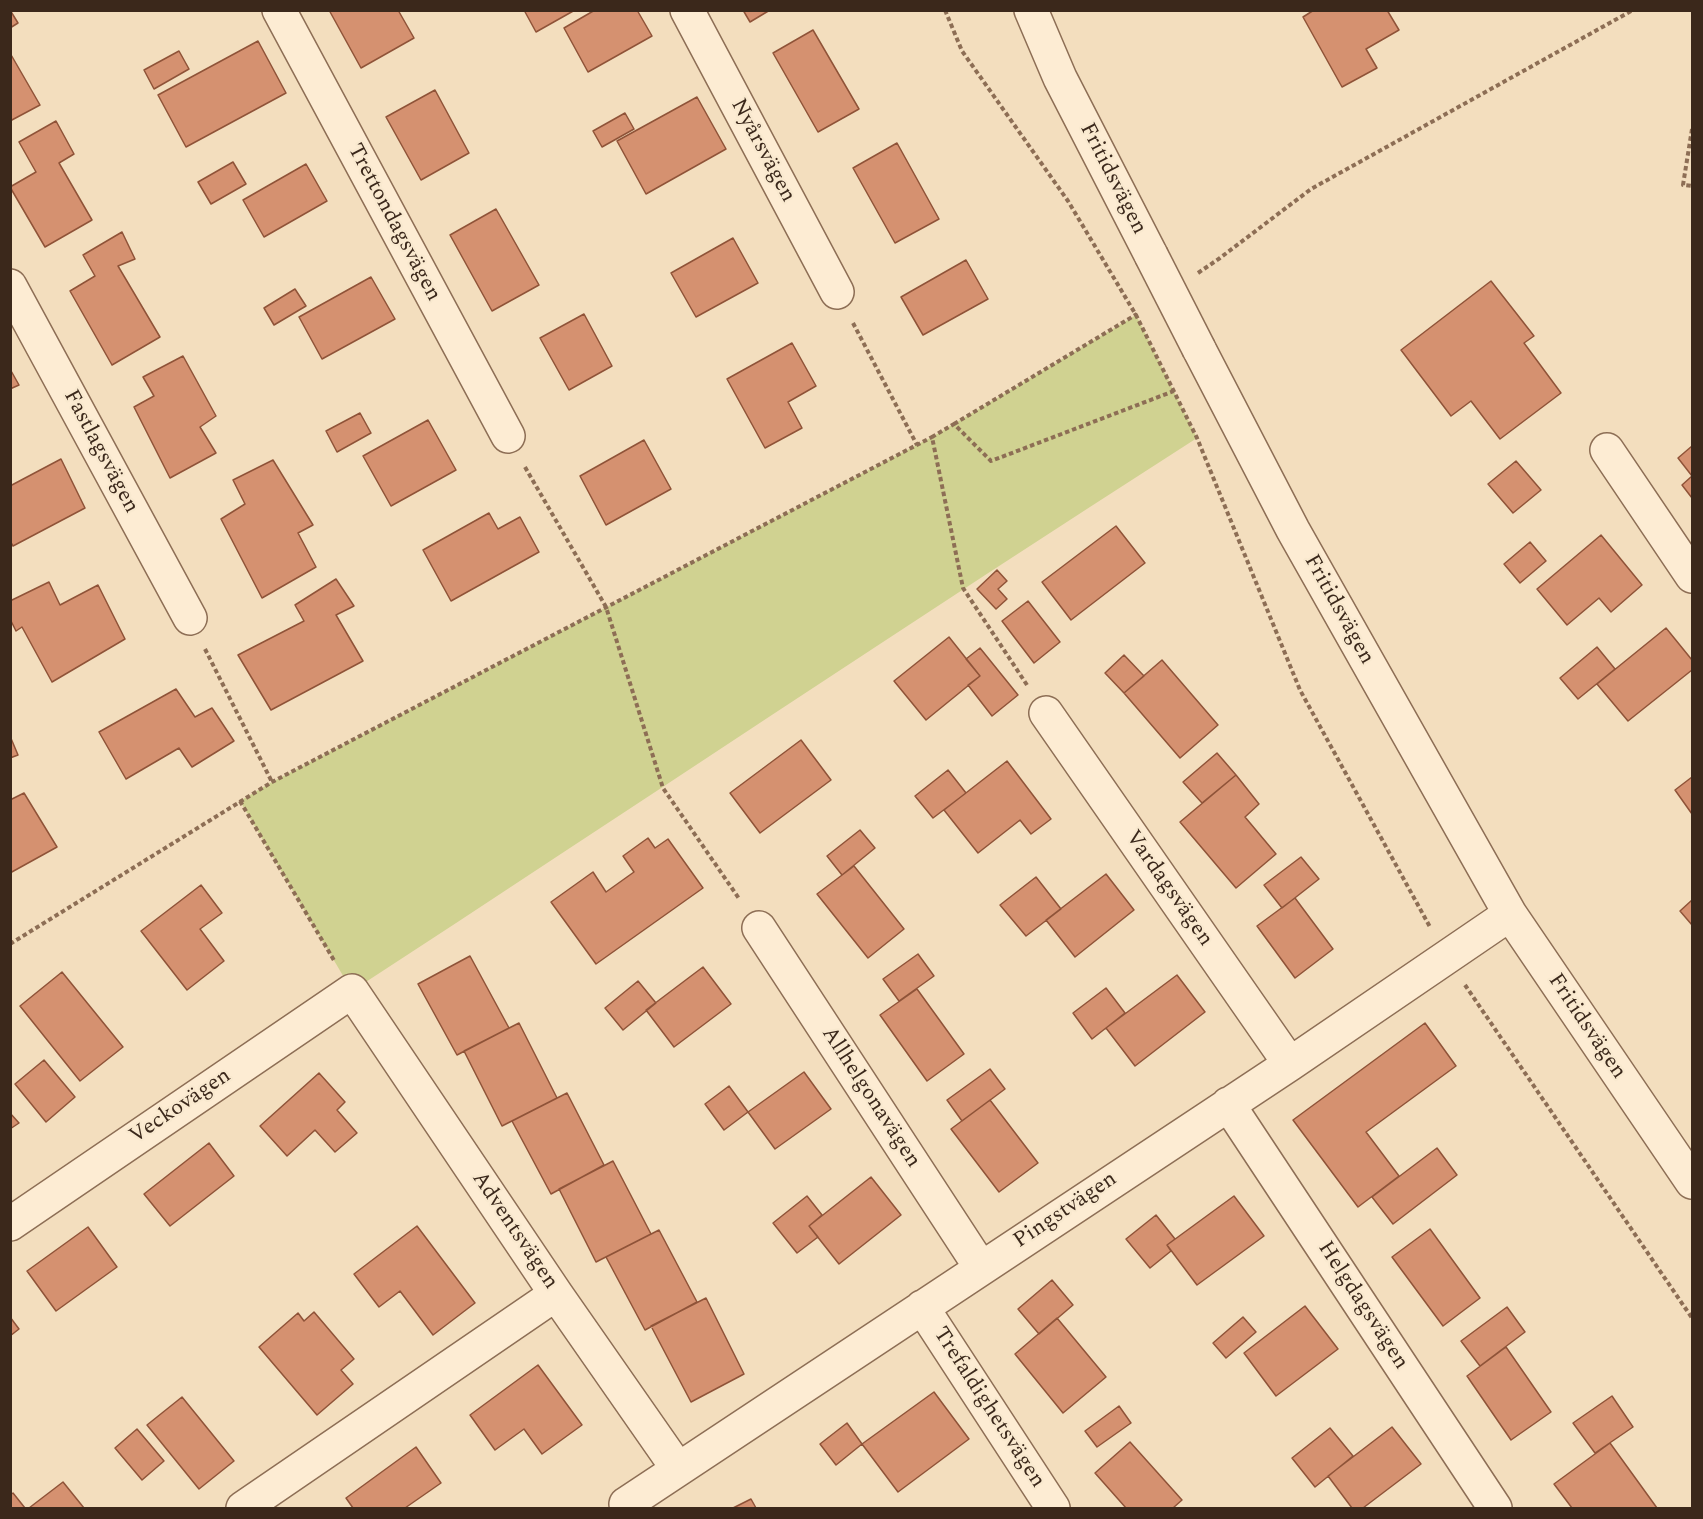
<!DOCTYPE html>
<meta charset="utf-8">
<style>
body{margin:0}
#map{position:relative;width:1703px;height:1519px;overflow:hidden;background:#f3debe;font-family:Spectral,serif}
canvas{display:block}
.frame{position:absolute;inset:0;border:12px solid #3b281b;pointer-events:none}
</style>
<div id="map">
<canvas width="1703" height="1519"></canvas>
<div class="frame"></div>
</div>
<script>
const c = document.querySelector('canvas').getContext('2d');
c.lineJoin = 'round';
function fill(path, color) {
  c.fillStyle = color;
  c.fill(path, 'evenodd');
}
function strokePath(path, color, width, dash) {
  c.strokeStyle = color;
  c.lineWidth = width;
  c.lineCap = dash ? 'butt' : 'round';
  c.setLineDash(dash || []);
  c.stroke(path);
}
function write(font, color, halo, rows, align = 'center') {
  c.font = font + ' Spectral,serif';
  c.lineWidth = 4.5;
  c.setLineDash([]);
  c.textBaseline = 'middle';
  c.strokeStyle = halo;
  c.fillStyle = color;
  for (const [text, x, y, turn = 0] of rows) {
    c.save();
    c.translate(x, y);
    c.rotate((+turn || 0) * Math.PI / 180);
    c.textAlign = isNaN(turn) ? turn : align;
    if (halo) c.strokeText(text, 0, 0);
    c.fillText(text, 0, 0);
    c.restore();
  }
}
const green = new Path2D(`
 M1136 315 1197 438C913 620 634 807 352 991L240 801 272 782 932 437Z`);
const building = new Path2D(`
 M10 10 18 23 10 28Z
 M329 10H398L414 38 361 68Z
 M524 10H575L536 32Z
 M595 10H637L652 36 588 72 564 28Z
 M743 10H770L750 22Z
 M1314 10H1387L1399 30 1366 49 1377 68 1342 87 1303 17Z
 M813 30 859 109 818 132 773 53Z
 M258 41 286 93 186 147 158 95Z
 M179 51 189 69 154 89 144 70Z
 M10 53 40 105 10 121Z
 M435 90 469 153 421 180 386 117Z
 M697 97 726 149 646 194 617 141Z
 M625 113 634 129 602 147 593 131Z
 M56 121 74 154 59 163 92 220 45 247 10 187 36 172 19 142Z
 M897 143 939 219 895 243 853 168Z
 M233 162 246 184 211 204 198 182Z
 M306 164 327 201 264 237 243 200Z
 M496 209 539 285 492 311 450 235Z
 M122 232 135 259 118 266 160 337 112 365 70 291 95 276 83 255Z
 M733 238 758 283 696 317 671 273Z
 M966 260 988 299 923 335 901 297Z
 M371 277 395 319 322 359 299 317Z
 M1491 281 1534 336 1524 343 1561 393 1500 439 1471 401 1451 416 1401 350Z
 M295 289 306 306 274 325 264 308Z
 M584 314 612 366 569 390 540 338Z
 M792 343 816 386 788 402 802 428 765 448 727 379Z
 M183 356 216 416 200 427 216 453 170 478 134 407 154 396 143 377Z
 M10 369 19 385 10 389Z
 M360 413 371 433 337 452 326 431Z
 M428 420 456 470 391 506 363 456Z
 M644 440 671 489 606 525 580 476Z
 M1692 446V476L1678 458Z
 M61 459 85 508 13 546 10 541V486Z
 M273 460 313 525 298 533 316 567 262 598 221 519 245 504 233 480Z
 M1516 461 1541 490 1513 513 1488 484Z
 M1692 476V498L1682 485Z
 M489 513 498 529 520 517 539 552 451 601 423 550Z
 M1116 526 1145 563 1071 620 1042 582Z
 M1601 535 1642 585 1611 612 1599 598 1567 625 1537 589Z
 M1530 542 1546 561 1520 583 1504 564Z
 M997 570 1007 581 998 589 1007 599 996 609 977 589Z
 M336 579 354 606 336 615 363 661 271 710 238 655 304 621 295 605Z
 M49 582 60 605 98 585 125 639 52 682 22 627 16 631 10 619V601Z
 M1028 601 1060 642 1034 663 1002 621Z
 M1666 628 1692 660V670L1628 721 1597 684Z
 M949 637 980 676 926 720 894 681Z
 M1597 647 1615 669 1578 699 1560 678Z
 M980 648 1018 695 992 716 968 685 980 676 966 659Z
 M1124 655 1144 676 1124 693 1105 673Z
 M1162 660 1218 725 1180 758 1124 693Z
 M176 689 195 717 212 708 234 741 192 767 179 748 126 779 99 732Z
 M10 736 18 755 10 758Z
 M801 740 831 780 760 833 730 793Z
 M1217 753 1236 775 1202 803 1183 782Z
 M1007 761 1051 819 1031 834 1020 820 978 853 944 810Z
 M948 770 966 793 933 818 915 796Z
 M1236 775 1259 804 1245 817 1276 854 1236 888 1180 822Z
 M1692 777V814L1675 790Z
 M24 793 57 847 10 873V800Z
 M860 830 875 848 842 875 827 856Z
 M648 838 655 848 668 839 703 888 596 964 551 902 593 872 606 892 634 872 623 856Z
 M1301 857 1319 879 1282 908 1264 885Z
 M854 866 904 929 868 958 817 894Z
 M1106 874 1134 910 1075 957 1046 920Z
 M1036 877 1061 909 1026 936 1000 905Z
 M201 885 222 913 200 929 224 961 187 990 141 931Z
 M1295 898 1333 949 1295 978 1257 926Z
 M1692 900V925L1680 911Z
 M918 954 934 976 899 1001 883 979Z
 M470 956 509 1028 457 1055 418 984Z
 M703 967 731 1004 674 1047 646 1010Z
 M62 972 123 1047 80 1081 20 1006Z
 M1177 975 1205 1012 1135 1066 1106 1028Z
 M638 981 656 1003 623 1030 605 1008Z
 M1106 988 1125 1013 1092 1039 1073 1013Z
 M917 989 964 1054 927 1081 880 1015Z
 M519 1023 557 1098 502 1126 464 1051Z
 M1425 1023 1456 1066 1366 1132 1399 1176 1358 1207 1293 1120Z
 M44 1060 75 1097 46 1122 15 1084Z
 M990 1069 1005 1089 962 1121 947 1100Z
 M804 1072 831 1109 775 1149 748 1112Z
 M319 1073 345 1102 337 1110 357 1133 335 1152 315 1130 287 1156 260 1126Z
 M729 1086 748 1112 724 1130 705 1104Z
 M567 1093 604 1165 551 1194 512 1121Z
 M990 1100 1038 1163 999 1192 951 1129Z
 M10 1113 19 1123 10 1129Z
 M209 1143 234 1176 170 1226 144 1194Z
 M1437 1148 1457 1175 1393 1224 1372 1197Z
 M613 1161 651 1234 596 1262 559 1189Z
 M871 1177 901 1215 839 1264 809 1226Z
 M807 1196 822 1215 809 1226 818 1237 797 1253 773 1223Z
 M1234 1196 1264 1236 1197 1285 1167 1245Z
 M1156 1215 1175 1239 1167 1245 1171 1251 1150 1268 1126 1239Z
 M417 1226 475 1303 433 1335 400 1291 379 1307 354 1274Z
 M88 1227 117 1267 56 1311 27 1271Z
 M1430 1229 1480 1298 1443 1326 1392 1257Z
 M659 1230 697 1302 645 1330 606 1257Z
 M1052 1280 1073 1305 1039 1334 1018 1309Z
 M706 1298 744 1374 691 1402 651 1326Z
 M1305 1306 1338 1349 1276 1396 1244 1353Z
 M1507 1307 1525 1332 1480 1366 1461 1341Z
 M314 1312 354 1359 341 1370 353 1384 317 1415 259 1347 298 1313 304 1321Z
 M10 1317 19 1329 10 1336Z
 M1243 1317 1256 1332 1226 1358 1213 1343Z
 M1057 1318 1106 1377 1063 1413 1015 1354Z
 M1506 1347 1551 1412 1511 1440 1467 1376Z
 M538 1365 582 1425 542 1454 524 1429 495 1450 470 1415Z
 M934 1392 969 1439 898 1492 862 1444Z
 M1612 1396 1633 1427 1595 1453 1573 1423Z
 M182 1397 234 1461 199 1489 147 1425Z
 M1119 1406 1131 1423 1097 1447 1085 1431Z
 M847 1423 862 1444 836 1465 820 1444Z
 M1392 1427 1421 1464 1363 1508H1352L1328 1476Z
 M1330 1428 1353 1456 1315 1487 1292 1458Z
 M137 1429 164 1461 142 1480 115 1448Z
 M1130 1442 1182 1500 1173 1508H1126L1095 1473Z
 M1610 1443 1657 1508H1572L1554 1484Z
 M416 1447 441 1483 405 1508H353L346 1498Z
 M63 1482 84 1508H29Z
 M13 1493 25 1508H10V1495Z
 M751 1499 756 1508H733Z`);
const path = new Path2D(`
 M945 10 962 51 1068 201 1136 315 1197 438 1300 690 1430 927
 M1692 129 1683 185 1692 186
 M1198 273 1220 258 1311 189 1633 10
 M853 323 917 445
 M954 424 1137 314
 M525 467 606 607 663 788 740 900
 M205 649 272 782
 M1027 685 963 588 932 437 954 424 991 461 1174 391
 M240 801 335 962
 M10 944 272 782 932 437
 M1465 985 1692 1318`);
const minor = new Path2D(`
 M279 10 508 436
 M687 10 837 292
 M1031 10 1060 78 1151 255
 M10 286 190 618
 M1199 349 1293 530 1510 914 1692 1182
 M1607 450 1692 576
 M1046 713 1290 1064
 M759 928 981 1268
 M1228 1104 1495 1508
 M10 1224 352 991 556 1294 678 1469
 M922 1307 1053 1508
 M243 1508 556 1294
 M629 1508 626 1504 1290 1064 1510 914`);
const minorBridge = new Path2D(`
 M1151 255 1199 349`);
const streetNames = [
 ["Nyårsvägen",762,151,62],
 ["Fritidsvägen",1112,179,63],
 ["Trettondagsvägen",393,223,62],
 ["Fastlagsvägen",100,452,62],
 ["Fritidsvägen",1338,610,61],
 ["Vardagsvägen",1168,889,55],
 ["Fritidsvägen",1586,1027,56],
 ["Allhelgonavägen",870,1098,57],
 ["Veckovägen",181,1107,-34],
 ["Pingstvägen",1066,1211,-34],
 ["Adventsvägen",514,1231,56],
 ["Helgdagsvägen",1362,1306,57],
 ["Trefaldighetsvägen",988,1408,57]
];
fill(green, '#d0d291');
fill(building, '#d59170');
strokePath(building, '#8f5338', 1.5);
strokePath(minor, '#8d6e55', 36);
strokePath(path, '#8d6e55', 4, [4.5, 3]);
strokePath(minor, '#fdecd3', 33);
strokePath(minorBridge, '#8d6e55', 36, []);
strokePath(minorBridge, '#fdecd3', 33);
write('22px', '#3b281b', '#f9e9cf', streetNames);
</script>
